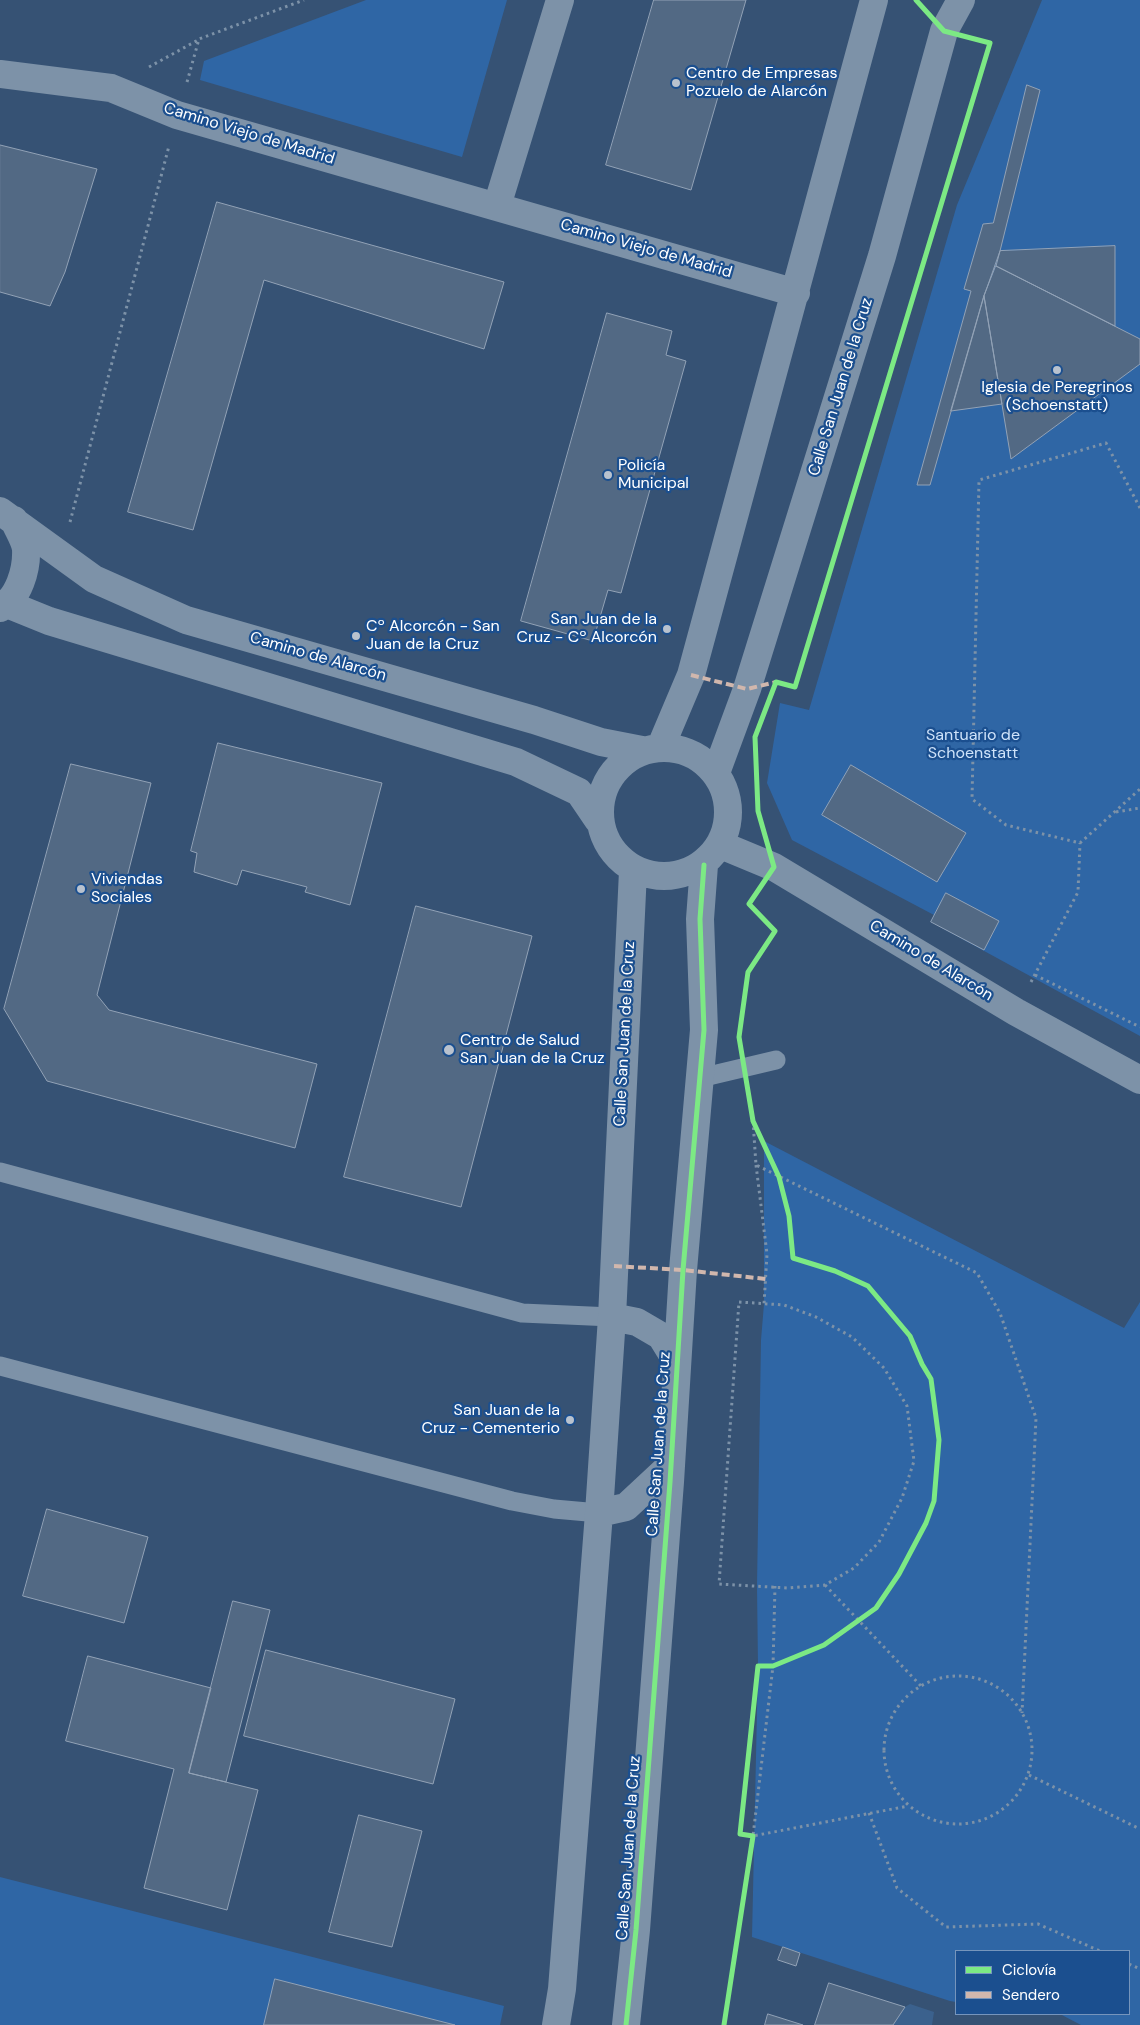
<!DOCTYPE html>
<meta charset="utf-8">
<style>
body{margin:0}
#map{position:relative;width:1140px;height:2025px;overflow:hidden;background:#365274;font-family:"DM Sans",sans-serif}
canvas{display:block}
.legend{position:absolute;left:955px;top:1950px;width:175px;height:65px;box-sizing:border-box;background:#1b4f8f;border:1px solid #7695bc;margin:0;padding:6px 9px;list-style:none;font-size:15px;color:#fff}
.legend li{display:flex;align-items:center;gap:10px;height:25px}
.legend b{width:25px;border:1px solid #7695bc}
</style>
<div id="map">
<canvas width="1140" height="2025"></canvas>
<ul class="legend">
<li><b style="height:6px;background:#7ce984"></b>Ciclovía</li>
<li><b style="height:6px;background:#d1b7ad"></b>Sendero</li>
</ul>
</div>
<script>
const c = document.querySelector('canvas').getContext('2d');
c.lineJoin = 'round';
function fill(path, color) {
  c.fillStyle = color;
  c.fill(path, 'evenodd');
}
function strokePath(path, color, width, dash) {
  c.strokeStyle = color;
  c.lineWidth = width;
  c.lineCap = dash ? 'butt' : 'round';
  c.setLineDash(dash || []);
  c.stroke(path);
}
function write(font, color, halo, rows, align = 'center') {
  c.font = font + ' "DM Sans",sans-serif';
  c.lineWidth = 4.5;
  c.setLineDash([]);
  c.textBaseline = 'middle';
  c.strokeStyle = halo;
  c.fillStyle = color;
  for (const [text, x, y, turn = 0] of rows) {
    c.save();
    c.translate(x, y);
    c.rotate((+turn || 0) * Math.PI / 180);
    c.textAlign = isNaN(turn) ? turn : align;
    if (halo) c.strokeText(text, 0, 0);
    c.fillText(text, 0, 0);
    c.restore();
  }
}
const green = new Path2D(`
 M366 0H507L462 157 200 80 204 61Z
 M1042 0H1140V1036L931 922 934 915 792 840 767 783 780 703 809 710 957 205Z
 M764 1141 1124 1328 1140 1302V2025H1081L1060 2014H1129V1951H956V2002L950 2001 752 1937 758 1666 757 1586 761 1340 764 1304Z
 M0 1877 504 2006 500 2025H0Z`);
const water = new Path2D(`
 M910 2004 934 2012 932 2025H893L905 2007Z`);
const building = new Path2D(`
 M654 0H746L691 190 606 165Z
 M1027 85 1040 90 1000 251 984 296 930 485H917L971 291 964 289 983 224 993 223Z
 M0 145 97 169 65 272 50 306 0 292Z
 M217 202 504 282 484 349 264 280 193 530 128 512Z
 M1115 246V326L996 266 1000 251Z
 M996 266 1140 339V364L1011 459 984 296Z
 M984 296 1002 404 951 411Z
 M607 313 672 331 666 355 686 361 621 593 608 590 593 641 521 621Z
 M218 743 382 783 350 905 305 892 307 887 242 870 237 885 194 872 197 853 191 851Z
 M71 764 151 783 97 995 109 1010 317 1064 295 1148 47 1081 4 1009Z
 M851 765 966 833 937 882 822 815Z
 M946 893 999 921 984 950 931 922Z
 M416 906 532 936 461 1207 344 1177Z
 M47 1509 148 1537 124 1623 23 1596Z
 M233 1601 270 1610 226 1782 189 1773Z
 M266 1650 455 1699 433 1784 244 1736Z
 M88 1656 211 1688 189 1773 258 1790 227 1910 144 1888 174 1769 66 1741Z
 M359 1815 422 1831 392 1947 329 1932Z
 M783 1947 800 1953 796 1966 778 1960Z
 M275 1979 455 2025H264Z
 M829 1983 905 2007 893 2025H815Z
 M768 2014 803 2025H765Z`);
const path = new Path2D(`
 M149 67 198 40
 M187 82 199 39 304 0
 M1140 508 1106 443 979 480 972 799 1006 825 1080 843 1140 789
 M70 522 169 146
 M1116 812 1140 808
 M1035 975 1140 1027
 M1031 982 1078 892 1080 843
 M753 1121 756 1165 977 1273 1000 1313 1036 1418 1022 1713
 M756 1165 767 1254 764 1304
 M739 1302 784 1305 816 1317 852 1337 884 1368 907 1406 914 1461 902 1498 879 1542 854 1568 825 1585 787 1588 719 1584Z
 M825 1585 921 1686
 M775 1586 773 1666 753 1836 908 1806
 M884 1750a74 74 0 1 1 148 0a74 74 0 1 1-148 0Z
 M1029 1775 1140 1829
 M869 1813 897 1888 946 1927 1038 1924 1100 1951
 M1129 1964 1140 1969`);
const lane = new Path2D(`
 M700 1078 776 1060
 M0 1172 522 1313 612 1317
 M0 1366 512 1501 554 1509 599 1513`);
const street = new Path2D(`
 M0 74 111 88 177 115 796 293
 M497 206 560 0
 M0 511 94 579 186 620 534 720 601 742 642 750
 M7 604 49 621 516 762 579 792 598 820
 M0 608C19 598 27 569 26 549 25 540 17 528 14 520
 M661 746 691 675 874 0
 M600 812a64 64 0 1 1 128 0a64 64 0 1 1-128 0Z
 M716 773 747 689 882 256 944 31 961 0
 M721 845 774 867 1016 1012 1140 1080
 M612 1317 637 1322 661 1336 677 1362
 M599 1513 626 1507 670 1466
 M556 2025 562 1989 599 1513 612 1317 633 871
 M626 2025 636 1930 670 1482 683 1270 704 1030 700 919 704 865`);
const quiet = new Path2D(`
 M691 675 747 689 776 682
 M614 1266 683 1270 766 1279`);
const cycleway = new Path2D(`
 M626 2025 636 1930 670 1482 683 1270 704 1030 700 919 704 865
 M724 2025 753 1836 740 1834 758 1666H773L824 1645 876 1608 899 1574 926 1523 934 1501 939 1440 931 1379 922 1364 910 1336 868 1286 835 1271 793 1258 789 1216 779 1177 753 1121 739 1037 748 972 775 931 749 904 774 867 758 811 755 737 776 682 795 687 990 43 944 31 916 0`);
const markers = [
 [676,83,5,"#b9c2ce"],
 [1057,370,5,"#b9c2ce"],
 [608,475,5,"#b9c2ce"],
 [667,629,5,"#b9c2ce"],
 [356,636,5,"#b9c2ce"],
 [81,889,5,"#b9c2ce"],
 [449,1050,6,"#b9c2ce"],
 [570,1420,5,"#b9c2ce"]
];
const poiNames = [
 ["Centro de Empresas",686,74],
 ["Pozuelo de Alarcón",686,92],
 ["Iglesia de Peregrinos",1057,388,"center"],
 ["(Schoenstatt)",1057,406,"center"],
 ["Policía",618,466],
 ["Municipal",618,484],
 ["San Juan de la",657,620,"right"],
 ["Cruz - Cº Alcorcón",657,638,"right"],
 ["Cº Alcorcón - San",366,627],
 ["Juan de la Cruz",366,645],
 ["Viviendas",91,880],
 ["Sociales",91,898],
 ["Centro de Salud",460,1041],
 ["San Juan de la Cruz",460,1059],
 ["San Juan de la",560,1411,"right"],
 ["Cruz - Cementerio",560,1429,"right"]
];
const streetNames = [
 ["Camino Viejo de Madrid",249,134,17],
 ["Camino Viejo de Madrid",646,249,16],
 ["Calle San Juan de la Cruz",841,387,-73],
 ["Camino de Alarcón",318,657,16],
 ["Camino de Alarcón",931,961,31],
 ["Calle San Juan de la Cruz",625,1034,-87],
 ["Calle San Juan de la Cruz",659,1444,-86],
 ["Calle San Juan de la Cruz",629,1848,-86]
];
const parkNames = [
 ["Santuario de",973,736],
 ["Schoenstatt",973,754]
];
fill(green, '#2f66a5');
fill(water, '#3b618d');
fill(building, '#526984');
strokePath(building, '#92a2b6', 1);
strokePath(path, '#7d92a8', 3, [2.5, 4]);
strokePath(lane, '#7d92a8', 19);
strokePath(street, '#7d92a8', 28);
strokePath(quiet, '#d1b7ad', 4, [8, 4]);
strokePath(cycleway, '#7ce984', 5);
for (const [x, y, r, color] of markers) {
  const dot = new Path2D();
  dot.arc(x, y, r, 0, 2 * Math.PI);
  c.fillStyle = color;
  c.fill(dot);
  strokePath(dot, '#1b4f8f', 2);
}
write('16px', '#fff', '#1b4f8f', poiNames, 'left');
write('16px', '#fff', '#1b4f8f', streetNames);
write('16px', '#cfe3fa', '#1b4f8f', parkNames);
</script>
